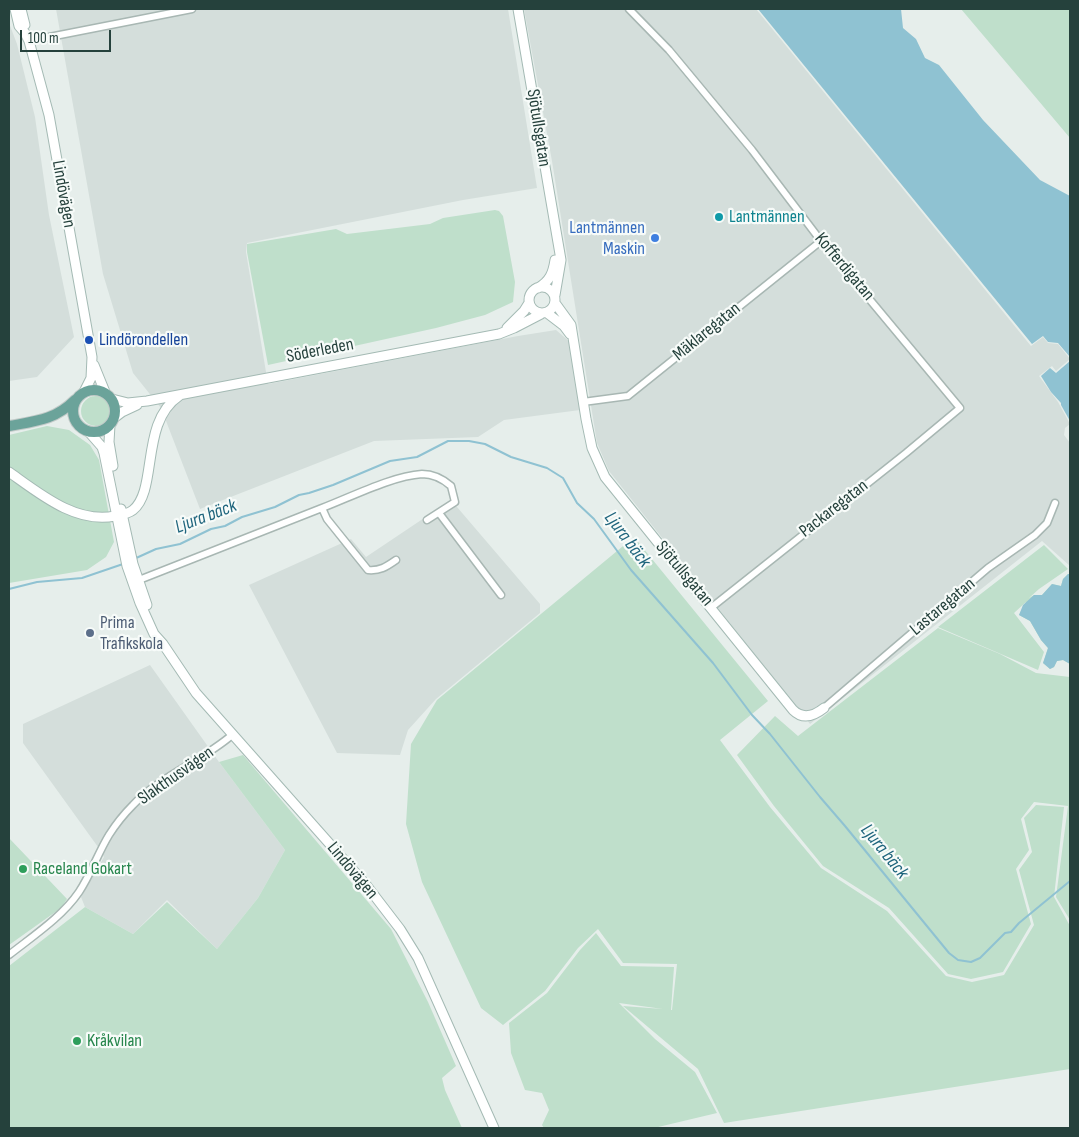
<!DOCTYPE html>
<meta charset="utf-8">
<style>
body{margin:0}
#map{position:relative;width:1079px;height:1137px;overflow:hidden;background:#e6eeeb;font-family:"Sofia Sans Condensed",sans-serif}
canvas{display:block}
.frame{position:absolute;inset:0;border:10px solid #25413c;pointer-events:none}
.scale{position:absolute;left:20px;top:30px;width:91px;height:22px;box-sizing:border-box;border:2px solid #25413c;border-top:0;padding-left:6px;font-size:15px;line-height:18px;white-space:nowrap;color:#25413c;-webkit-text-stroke:4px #f7fbf9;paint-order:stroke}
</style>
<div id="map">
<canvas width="1079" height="1137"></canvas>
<div class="frame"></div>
<div class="scale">100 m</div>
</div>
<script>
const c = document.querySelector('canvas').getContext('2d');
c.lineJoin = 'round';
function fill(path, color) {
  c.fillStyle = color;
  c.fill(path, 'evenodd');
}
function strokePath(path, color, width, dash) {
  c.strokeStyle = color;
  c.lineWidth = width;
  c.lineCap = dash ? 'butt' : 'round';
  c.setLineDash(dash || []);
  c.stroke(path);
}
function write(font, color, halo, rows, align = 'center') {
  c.font = font + ' "Sofia Sans Condensed",sans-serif';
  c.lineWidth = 4.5;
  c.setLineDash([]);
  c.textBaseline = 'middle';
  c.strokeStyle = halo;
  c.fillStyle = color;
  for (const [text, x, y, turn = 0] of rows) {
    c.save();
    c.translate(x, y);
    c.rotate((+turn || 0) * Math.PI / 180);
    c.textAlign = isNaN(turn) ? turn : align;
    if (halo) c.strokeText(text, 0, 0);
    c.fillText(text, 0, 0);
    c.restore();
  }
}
const built = new Path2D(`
 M56 9H508L537 188 463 200 247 243 246 252 268 384 518 336 556 330 570 342 580 410 504 420 478 437 374 441 200 509 161 408 133 373 103 274Z
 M524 9H756L1031 346 1043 337 1048 343 1058 344 1070 359 1056 371 1052 366 1039 376 1058 402 1070 424 1065 428 1064 435 1070 443V566L1042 541 810 724 609 471 597 443 552 161Z
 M9 23 17 44 35 117 49 215 74 337 37 377 9 381Z
 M451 500 540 604V613L436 699 408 730 400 755 337 753 249 585 351 539 366 557Z
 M150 665 219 762 285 850 258 898 217 949 167 900 133 934 85 907 81 897 104 857 98 847 23 743V724Z`);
const green = new Path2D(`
 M961 9H1070V138Z
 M495 210 499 211 503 216 515 282 513 302 485 315 436 328 268 365 247 252V244L336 229 347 234 430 224 443 218Z
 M81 411a15 15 0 1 1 30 0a15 15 0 1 1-30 0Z
 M47 426 69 430 90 445 99 460 114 542 106 557 87 570 9 583V435Z
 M634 537 768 701 720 740 770 807 821 868 887 911 946 976 972 982 1004 975 1034 925 1019 870 1032 852 1024 818 1036 805 1064 807 1054 897 1070 926V1069L724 1123 698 1069 623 1006 663 1009 619 1003 655 1039 695 1072 717 1113 654 1128H544L542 1125 549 1110 542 1093 525 1090 511 1053 509 1023 547 993 580 950 596 933 621 966 674 967 671 1010H672L677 964 623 963 598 929 578 948 545 991 503 1025 481 1008 422 882 406 824 411 744 437 700Z
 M1044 545 1068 569 1039 589 1029 598 1034 595H1042L1052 584 1061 586 1063 579 1068 574H1070V664L1063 660 1057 661 1054 667 1050 669 1043 663 1048 648 1041 640 1030 621 1019 615 1026 602 1014 613 1044 652 1038 670 938 627Z
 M938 628 1000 654 1036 673 1070 677V920L1056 897 1068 806 1034 802 1021 819 1029 850 1016 869 1031 924 1003 972 971 979 948 974 889 908 823 866 774 806 737 755 775 716 798 736Z
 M243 755 391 929 428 1002 456 1066 442 1078 445 1090 462 1128H9V966L85 907 133 934 167 902 217 949 258 898 285 850 219 762Z
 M9 838 67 899 61 908 9 945Z`);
const water = new Path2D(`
 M758 9H901L903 28 916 39 925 58 939 65 983 120 1040 180 1070 196V357L1058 343 1048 342 1043 336 1032 344Z
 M1070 361V421L1061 405V403L1051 392 1041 376 1050 368 1056 373Z
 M1068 574H1070V664L1063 660 1057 661 1054 667 1050 669 1043 663 1048 648 1041 640 1030 621 1019 615 1023 605 1034 595H1042L1052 584 1061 586 1063 579Z`);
const stream = new Path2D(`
 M134 559 156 549 180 544 211 529 225 526 242 517 275 507 299 495 309 493 333 485 390 461 417 457 448 441H469L485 444 511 457 547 468 563 478 577 503 594 519 631 570 713 663 752 715 770 734 820 797 845 826 949 953 958 960 971 962 980 958 1005 933 1011 932 1019 923 1070 881
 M9 589 37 582 82 578 123 564`);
const street = new Path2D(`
 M629 9 669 50 752 150 821 241 960 408 906 453 712 607
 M29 41 192 9
 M583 402 628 396 821 241
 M322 508C351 497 392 476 422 474 434 474 443 479 451 486L455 502 427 520
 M439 513 501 595
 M139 580 322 508 327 519 368 570C380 571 386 567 396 560
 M824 708 988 568 1035 535 1047 523 1055 503
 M9 955C33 936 62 917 79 892 91 874 98 853 109 835 116 824 124 814 133 805 159 777 202 761 232 735`);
const secondary = new Path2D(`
 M15 9 19 26 25 33 29 41 49 115 92 357 91 378 84 392
 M21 9 25 25
 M518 9 561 260 555 295
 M529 300a13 13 0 1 1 26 0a13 13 0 1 1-26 0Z
 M538 288C550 281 553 273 555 260
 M555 303 571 325 586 419 592 448 605 477 793 710C803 720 814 716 824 708
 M547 313 564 326 570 334
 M507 328 524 311 529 303
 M94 365 105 392
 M112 399 128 403 147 401 499 334 514 328 541 314
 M114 418 122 412 137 405
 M110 425 109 442 113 466
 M88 431 102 447 104 453 127 566 140 603 154 634 163 644 196 693 367 886 400 929 418 958 494 1128
 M9 472C40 494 76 524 115 516 121 515 128 514 133 510 158 490 140 422 179 396
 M121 509 133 564 147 605`);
const primary = new Path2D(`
 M73 411a21 21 0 1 1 42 0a21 21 0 1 1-42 0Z
 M9 426C36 421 55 420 75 400`);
const markers = [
 [719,217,5,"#0f9aa8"],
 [655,238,5,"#3f7fe0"],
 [89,340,5,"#1a4fb4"],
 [90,633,5,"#5c6f8a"],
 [23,869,5,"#2e9e5b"],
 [77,1041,5,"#2e9e5b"]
];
const streetNames = [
 ["Sjötullsgatan",538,128,81],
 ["Lindövägen",63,194,80],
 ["Kofferdigatan",844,267,50],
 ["Mäklaregatan",707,332,-39],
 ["Söderleden",320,351,-11],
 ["Packaregatan",834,509,-38],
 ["Sjötullsgatan",684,574,50],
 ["Lastaregatan",943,607,-40],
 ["Slakthusvägen",176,776,-35],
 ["Lindövägen",352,871,50]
];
const cultureNames = [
 ["Lantmännen",729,217]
];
const shopNames = [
 ["Lantmännen",645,228],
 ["Maskin",645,249]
];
const transitNames = [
 ["Lindörondellen",99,340]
];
const serviceNames = [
 ["Prima",100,623],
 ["Trafikskola",100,644]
];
const leisureNames = [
 ["Raceland Gokart",33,869],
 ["Kråkvilan",87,1041]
];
const waterNames = [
 ["Ljura bäck",206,517,-21],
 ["Ljura bäck",627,540,53],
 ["Ljura bäck",884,852,51]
];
fill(built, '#d4dedb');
fill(green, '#bfdfcb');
fill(water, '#8fc2d2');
strokePath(stream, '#8fc2d2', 2);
strokePath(street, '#a8b7b3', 9);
strokePath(secondary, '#a4bab4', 11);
strokePath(primary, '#c2cac8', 12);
strokePath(street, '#fff', 6);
strokePath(secondary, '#fff', 9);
strokePath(primary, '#6ba39a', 10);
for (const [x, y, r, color] of markers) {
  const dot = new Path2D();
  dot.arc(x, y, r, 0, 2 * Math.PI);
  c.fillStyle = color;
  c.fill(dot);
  strokePath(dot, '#f7fbf9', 2);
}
write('18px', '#25413c', '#f7fbf9', streetNames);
write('18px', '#0d838f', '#f7fbf9', cultureNames, 'left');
write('18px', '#366cbe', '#f7fbf9', shopNames, 'right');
write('18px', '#164399', '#f7fbf9', transitNames, 'left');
write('18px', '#4e5e75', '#f7fbf9', serviceNames, 'left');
write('18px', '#27864d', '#f7fbf9', leisureNames, 'left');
write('italic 19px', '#1f657d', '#f7fbf9', waterNames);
</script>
